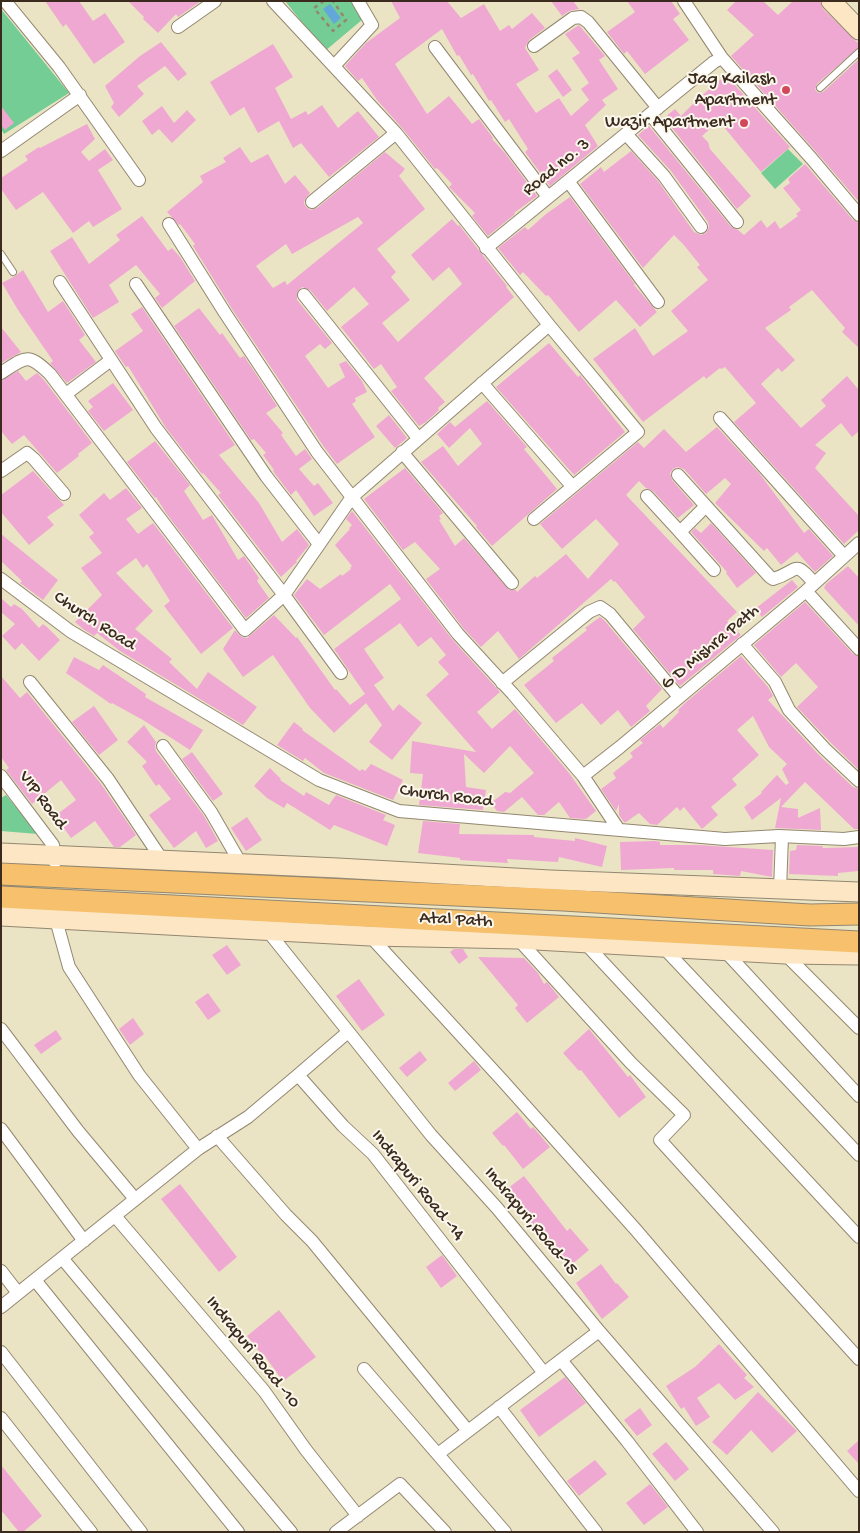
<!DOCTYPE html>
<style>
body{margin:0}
#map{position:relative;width:860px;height:1533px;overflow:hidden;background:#ebe4c4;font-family:"Gochi Hand",sans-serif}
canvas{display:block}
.frame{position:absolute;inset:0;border:2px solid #3b2a1e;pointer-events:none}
</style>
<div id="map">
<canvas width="860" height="1533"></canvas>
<div class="frame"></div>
</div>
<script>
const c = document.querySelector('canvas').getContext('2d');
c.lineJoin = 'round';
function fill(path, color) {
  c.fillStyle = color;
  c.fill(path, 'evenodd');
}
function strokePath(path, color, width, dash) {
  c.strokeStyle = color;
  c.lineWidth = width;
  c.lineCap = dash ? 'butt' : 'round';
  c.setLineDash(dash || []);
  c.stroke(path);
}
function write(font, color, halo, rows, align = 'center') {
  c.font = font + ' "Gochi Hand",sans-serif';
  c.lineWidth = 4;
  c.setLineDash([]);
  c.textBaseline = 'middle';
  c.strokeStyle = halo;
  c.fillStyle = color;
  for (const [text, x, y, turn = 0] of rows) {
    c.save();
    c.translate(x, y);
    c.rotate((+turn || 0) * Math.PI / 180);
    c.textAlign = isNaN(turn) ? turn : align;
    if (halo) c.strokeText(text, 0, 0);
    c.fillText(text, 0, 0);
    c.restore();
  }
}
const green = new Path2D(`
 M285 1H350L363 19 325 51Z
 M1 9 69 93 4 134 1 129Z
 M788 149 803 164 775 189 761 173Z
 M6 795 38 834 1 831V798Z`);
const water = new Path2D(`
 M330 4 341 18 334 24 323 9Z`);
const building = new Path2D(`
 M45 1H79L93 21 105 13 125 42 94 64 66 24 63 27Z
 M128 1H201L178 17 176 14 158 33 143 19 144 17Z
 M391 1H447L461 18 484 4 500 31 509 25 512 29 532 13 545 28 529 40 525 48 539 70 516 84 536 113 559 98 571 116 589 100 581 89 589 83 572 58 580 53 565 34 579 25 605 56 599 60 618 89 602 100 606 105 585 125 598 146 550 186 525 152 528 149 509 119 505 122 491 100 489 101 473 74 471 75 459 55 457 56 442 29 395 64 427 114 449 96 472 124 479 119 493 138 492 139 505 153 537 196 514 213 515 214 488 236 472 216 475 213 449 187 452 184 437 168 435 169 402 128 377 100 362 78 358 81 345 66 366 43 400 18Z
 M551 1H573L579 9 569 11 562 16Z
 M627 1H671L680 14 673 19 689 40 645 74 627 51 624 54 607 32 635 12Z
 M736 1H763L778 15 793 1H820L823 9 859 44V47L817 84 815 89 818 93 823 92 859 59V202L818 154 731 56 754 35 727 10Z
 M161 42 187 74 178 81 165 66 137 86 144 94 119 117 111 107 114 103 105 86 140 56Z
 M273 44 293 77 275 88 291 119 306 111 308 115 322 105 338 128 358 111 379 137 329 177 301 143 293 148 279 121 258 133 244 107 230 116 210 82Z
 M557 69 572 90 563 97 548 76Z
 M726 75 790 147 761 172 719 121 702 136 708 142 710 149 751 196 737 209 664 118 675 109 681 116 699 98Z
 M1 106 14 123 5 130 1 125Z
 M162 106 174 123 187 110 196 120 172 143 159 129 152 135 142 121Z
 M87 124 95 139 81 152 89 161 105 149 113 160 98 170 122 209 93 227 89 221 73 233 43 192 16 210 1 189V178L28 160 25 156 39 147 40 148Z
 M649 126 731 227 738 230 744 235 761 220 767 228 775 221 780 229 798 216 796 214 801 210 783 188 790 183 788 179 805 164 853 220 859 223V348L842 332 845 328 812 290 789 307 791 310 765 328 795 360 782 372 778 368 761 384 801 428 826 406 821 400 847 376 859 390V431L852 437 841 423 815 445 826 453 815 468 859 516V530L844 544 734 422 756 403 725 367 721 369 720 368 706 379 704 376 643 422 593 359 635 328 653 356 688 331 671 311 708 280 697 267 700 265 683 244 674 235 643 268 580 184 601 167 604 172 631 151 658 181 694 232 701 235 706 233 709 227 708 222 671 171 638 135Z
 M240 147 251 163 268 154 285 184 295 175 310 193 305 199 304 203 306 207 310 210 317 208 385 152 405 169 399 176 425 209 377 249 396 272 391 277 410 300 382 323 398 342 462 284 449 267 433 281 411 255 452 219 458 226 459 225 507 286 506 287 514 297 424 378 445 402 438 408 439 410 426 422 419 426 391 391 397 387 381 364 374 369 341 327 369 304 354 287 327 311 310 290 302 287 297 292V300L332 343 325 349 320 344 305 356 328 388 345 377 339 364 346 361 362 381 367 392 355 398 356 401 352 404 375 437 337 464 324 447 232 309 193 246 195 244 180 224 179 225 167 212 203 182 200 176 226 162 223 158ZM358 217 363 223 287 285 285 281 273 288 256 266 286 244 292 254Z
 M570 197 635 284 634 285 657 312 640 327 616 300 579 332 548 295 546 296 523 272 520 275 498 248 525 227 528 230 546 214Z
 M142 216 168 251 172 248 180 257 195 281 162 308 155 298 160 294 136 265 109 285 119 302 93 318 50 251 72 237 89 264 120 240 116 235Z
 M23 270 48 312 63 301 85 335 79 340 96 362 67 383 50 363 53 361 18 310 2 283 15 276Z
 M142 307 235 445 219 455 259 503 282 542 297 529 309 545 296 561 297 562 281 577 218 495 221 493 203 473 202 474 166 428 128 366 126 367 115 351 143 331 131 314Z
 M199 308 220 335 222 333 240 358 244 356 277 406 266 413 283 433 281 435 296 456 305 449 312 459 299 469 314 486 318 483 333 503 314 516 296 490 291 495 273 471 274 470 263 455 266 453 254 439 251 440 174 326Z
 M1 327 21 352 1 363Z
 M549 343 578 377 580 375 625 432 574 475 496 387Z
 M18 371 26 381 37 373 44 380 92 443 78 454 79 456 57 473 24 435 12 444 1 431V381Z
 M113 383 133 410 104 431 88 411 93 407 88 401Z
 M487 401 527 447 524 449 557 489 492 546 476 527 477 526 421 462 443 446 458 466 482 444 470 428 449 448 437 434 450 422 455 427Z
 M389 415 407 438 395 448 376 426Z
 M717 427 759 473 804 533 809 529 833 556 815 572 797 552 781 565 767 548 764 551 715 503 731 484 725 478 706 494 684 469 677 467 673 469 670 473 672 480 694 505 678 518 653 491 646 488 639 481 626 495 737 612 727 621 741 635 680 686 633 629 645 617 615 581 614 582 611 579 519 659 498 631 481 647 464 629 426 579 440 569 415 542 403 550 364 499 405 468 443 513 439 516 441 519 439 520 455 546 464 538 509 590H516L517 592 535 576 537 578 566 554 588 579 619 544 596 519 562 549 540 524 638 442 644 448 664 429 686 452Z
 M155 441 190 485 184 491 203 520 212 515 238 560 244 556 259 578 257 581 269 598 246 618 166 513 156 497 155 498 127 462Z
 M33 471 64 505 47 517 54 525 29 545 1 512V495Z
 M126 488 142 508 126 519 138 534 153 523 233 628 201 654 164 606 170 601 147 564 143 568 136 558 116 573 153 611 135 629 172 659 169 662 197 689 208 672 257 707 243 725 120 651 97 633 94 636 83 629 75 622 102 595 81 568 102 553 89 537 94 533 79 515 104 493 110 500Z
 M352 511 452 639 500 692 477 712 492 729 515 709 569 773 596 811 586 819 570 818 559 802 544 815H538L522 797 504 812 497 811 491 803 505 792 510 793 534 773 510 746 484 773 464 754 466 787 486 790 483 810 419 805 423 774 410 773 412 741 476 752 426 695 449 674 438 662 446 655 431 637 418 647 400 623 364 649 384 678 374 685 393 711 399 704 422 723 392 760 369 742 382 725 366 703 334 733 310 708 273 655 243 677 223 649 235 630 242 637 247 638 274 615 296 638 297 637 335 690 336 689 350 705 365 694 334 649 401 599 390 584 324 635 294 595 307 579 320 589 341 574 342 576 351 569 350 568 352 566 335 545 350 529 349 528 352 525 346 519Z
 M711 523 756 573 737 588 726 573 727 572 691 532 695 528 701 533Z
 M1 534 58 580 43 600 20 583 22 581 1 561Z
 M848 566 859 578V626L824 588 826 584Z
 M792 580 798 587 762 617 755 609Z
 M1 598 11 607 14 604 22 609 39 628 43 624 47 627 60 640 39 661 22 643 15 650 2 636 15 624 1 612Z
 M805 602 853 654 859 657V770L831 743 797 707 818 687 796 663 781 677 754 645Z
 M600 617 604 620 662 689 646 706 650 711 631 727 618 710 601 725 582 703 556 723 524 685 554 661 552 658 587 630 585 628Z
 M741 656 768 687 773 696 768 700 819 755 853 787 859 789V829H854L805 782 781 807 798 809V818L820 808 821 830 775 828 781 798 752 820 744 807 762 793 761 792 777 775 786 785 789 783 782 769 787 764 769 747 753 716 737 730 759 755 732 779 737 785 711 807 718 815 702 829 684 807 680 811 677 807 657 825 650 824 639 813 626 822H624L619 815V804L616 811 601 789 616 778 613 773 633 757 630 753 643 743 640 740 660 724 663 728 679 712 678 710 685 703Z
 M74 657 99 670 103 665 146 694 145 697 203 730 190 750 143 720 112 703 111 704 66 673Z
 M1 676 20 698 27 692 101 784 136 835 120 847H114L95 821 71 838 55 816 76 800 61 780 32 804 6 770 9 768 1 757Z
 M94 706 118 740 99 755 72 722Z
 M294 722 303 729 302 730 360 771 362 769 365 771 371 764 403 780 393 800 324 773 305 758 303 761 277 745Z
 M144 725 156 742 155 746 156 751 204 816 218 841 206 848 196 831 174 848 149 815 171 799 159 784 156 786 142 766 147 762 127 742Z
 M192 752 223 794 213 801 182 759Z
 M270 768 281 779 280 780 304 796 306 792 329 805 336 795 386 815 383 820 395 825 387 846 334 825 330 830 287 803 284 808 267 798 254 786Z
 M247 817 262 840 246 851 231 828Z
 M423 821 460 824 459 834 534 835V837L575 841V838L607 846 602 867 559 857 558 862 507 859 508 863 460 860V858L418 853Z
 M656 841 660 842V845H699L773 850 772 877 741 871 740 876 713 874V870H674V868L621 870 620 842Z
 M797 845 822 846 823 848 859 847V871L838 873V876L789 874 790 851 796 850Z
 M227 945 241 965 227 975 212 955Z
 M454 949H463L468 957 459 964 450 952Z
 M478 957 524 958 538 973 544 984 547 982 559 997 527 1023 515 1008 518 1005Z
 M359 979 385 1015 362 1031 336 996Z
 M208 993 221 1011 208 1020 195 1002Z
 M133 1018 144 1034 130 1045 119 1029Z
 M589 1029 628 1077 630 1075 646 1097 619 1118 581 1070 579 1071 563 1053Z
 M56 1030 62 1039 41 1054 34 1045Z
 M420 1051 427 1060 407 1077 399 1068Z
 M474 1061 481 1070 455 1091 448 1083Z
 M517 1112 531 1129 533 1127 550 1147 523 1169 504 1145 503 1146 492 1133Z
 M524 1176 567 1231 570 1228 589 1250 570 1266 549 1241 544 1244 503 1192Z
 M180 1184 237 1257 219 1272 161 1199Z
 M442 1255 457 1276 441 1288 426 1267Z
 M601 1264 616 1284 617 1283 629 1297 602 1319 576 1283Z
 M279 1310 316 1357 283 1381 264 1355 263 1356 247 1336Z
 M719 1344 747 1375 744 1378 754 1387 735 1400 719 1383 697 1398 710 1417 696 1426 684 1407 681 1409 666 1386 695 1367Z
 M565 1377 586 1403 539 1437 520 1410Z
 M758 1392 797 1431 772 1453 751 1430 727 1455 712 1442Z
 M640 1408 652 1425 637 1436 624 1420Z
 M859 1440V1464L847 1451Z
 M666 1442 689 1469 675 1481 652 1454Z
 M595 1460 607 1474 579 1496 567 1481Z
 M1 1465 42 1516 23 1532H19L1 1510Z
 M650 1484 668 1507 644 1525 626 1503Z`);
const path = new Path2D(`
 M324 1 314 8 333 31 346 20 333 1`);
const lane = new Path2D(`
 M820 88 859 52
 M1 254 13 272`);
const street = new Path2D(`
 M5 1 59 67 139 180
 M273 1 396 133 549 325 638 432 534 519
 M684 1 722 58
 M178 27 215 1
 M534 46 573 18 581 17 588 22 658 108
 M435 47 548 197
 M334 66 372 25 358 1
 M650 114 737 222
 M626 134 664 176 701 227
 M1 151 80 95
 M568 181 658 302
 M312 202 396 133
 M169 224 225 313 317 452 458 634 513 694 583 776 619 830
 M486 248 714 62 722 58 812 159 859 215
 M60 282 156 428 284 595 341 673
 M136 284 266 476 319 544
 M304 295 418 438
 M1 373C26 357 27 352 50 374L245 630 284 595 352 497 549 325
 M482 383 572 486
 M66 394 111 360
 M720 418 844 556
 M402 452 512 583
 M1 471 27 453 34 459 64 494
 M678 475 770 577 773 579C798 572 793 558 814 583
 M647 496 680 532
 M706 506 680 532 714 570
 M1 579 70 631 319 780 399 811 725 839 779 836 844 839 859 837
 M806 591 859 649
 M742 644 775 682 789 710 825 749 859 781
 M30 682 108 779 163 861
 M502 683 589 612 600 607 610 614 679 697
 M163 746 211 812 241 864
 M1 776 53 845 55 862
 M583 776 620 747 806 591 859 543
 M780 889 782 837
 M56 912 58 927 69 967 139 1075 198 1149
 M267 930 431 1135 497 1208 599 1331 773 1532
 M370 936 502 1080 636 1230 859 1491
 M518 939 631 1063 684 1115 660 1140 859 1359
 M584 942 859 1237
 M662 946 859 1155
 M724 950 859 1096
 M785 954 859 1028
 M1 1029 78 1131 135 1199
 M298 1075 348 1032
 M1 1129 84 1241
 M217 1136 286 1215 312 1241 468 1431
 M115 1216 264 1391 306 1450 358 1516
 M62 1258 291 1532
 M1 1271 18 1293
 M35 1280 238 1532
 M1 1307 198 1149 248 1117 298 1075 343 1126 373 1154 544 1373
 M1 1352 141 1532
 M561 1360 627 1441 697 1532
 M364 1369 505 1532
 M499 1407 596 1532
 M1 1418 91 1532
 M438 1454 599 1331
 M336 1532 400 1484 445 1532`);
const secondary = new Path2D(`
 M831 1 859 30
 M1 853 338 868 550 880 859 892
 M1 916 370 936 518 939 785 954 859 955`);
const primary = new Path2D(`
 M1 874 563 900 810 915 859 914
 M1 897 859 942`);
const markers = [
 [786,90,5,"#d1495b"],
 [744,123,5,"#d1495b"]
];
const poiNames = [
 ["Jag Kailash",776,80],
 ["Apartment",776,101],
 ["Wazir Apartment",734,123]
];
const streetNames = [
 ["Road no. 3",557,168,-39],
 ["Church Road",94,622,33],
 ["G D Mishra Path",711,648,-40],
 ["Church Road",446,797,7],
 ["VIP Road",42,801,53],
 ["Atal Path",456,921,3],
 ["Indrapuri Road -14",417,1186,51],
 ["Indrapuri,Road-15",530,1222,50],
 ["Indrapuri Road -10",252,1353,51]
];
fill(green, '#74cd94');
fill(water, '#63a8d9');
fill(building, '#efa8d2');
strokePath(lane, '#938771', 8);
strokePath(street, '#938771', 14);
strokePath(secondary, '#938771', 21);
strokePath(primary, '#938771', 23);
strokePath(path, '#938771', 2.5, [4, 4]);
strokePath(lane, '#fff', 6);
strokePath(street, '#fff', 12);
strokePath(secondary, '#fce6c4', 19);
strokePath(primary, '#f7c06c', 21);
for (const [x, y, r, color] of markers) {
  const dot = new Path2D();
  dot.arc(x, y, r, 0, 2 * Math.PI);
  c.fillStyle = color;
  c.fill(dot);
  strokePath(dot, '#fbf7ec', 2);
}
write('18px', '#3b2a1e', '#fbf7ec', poiNames, 'right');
write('18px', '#3b2a1e', '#fbf7ec', streetNames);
</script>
